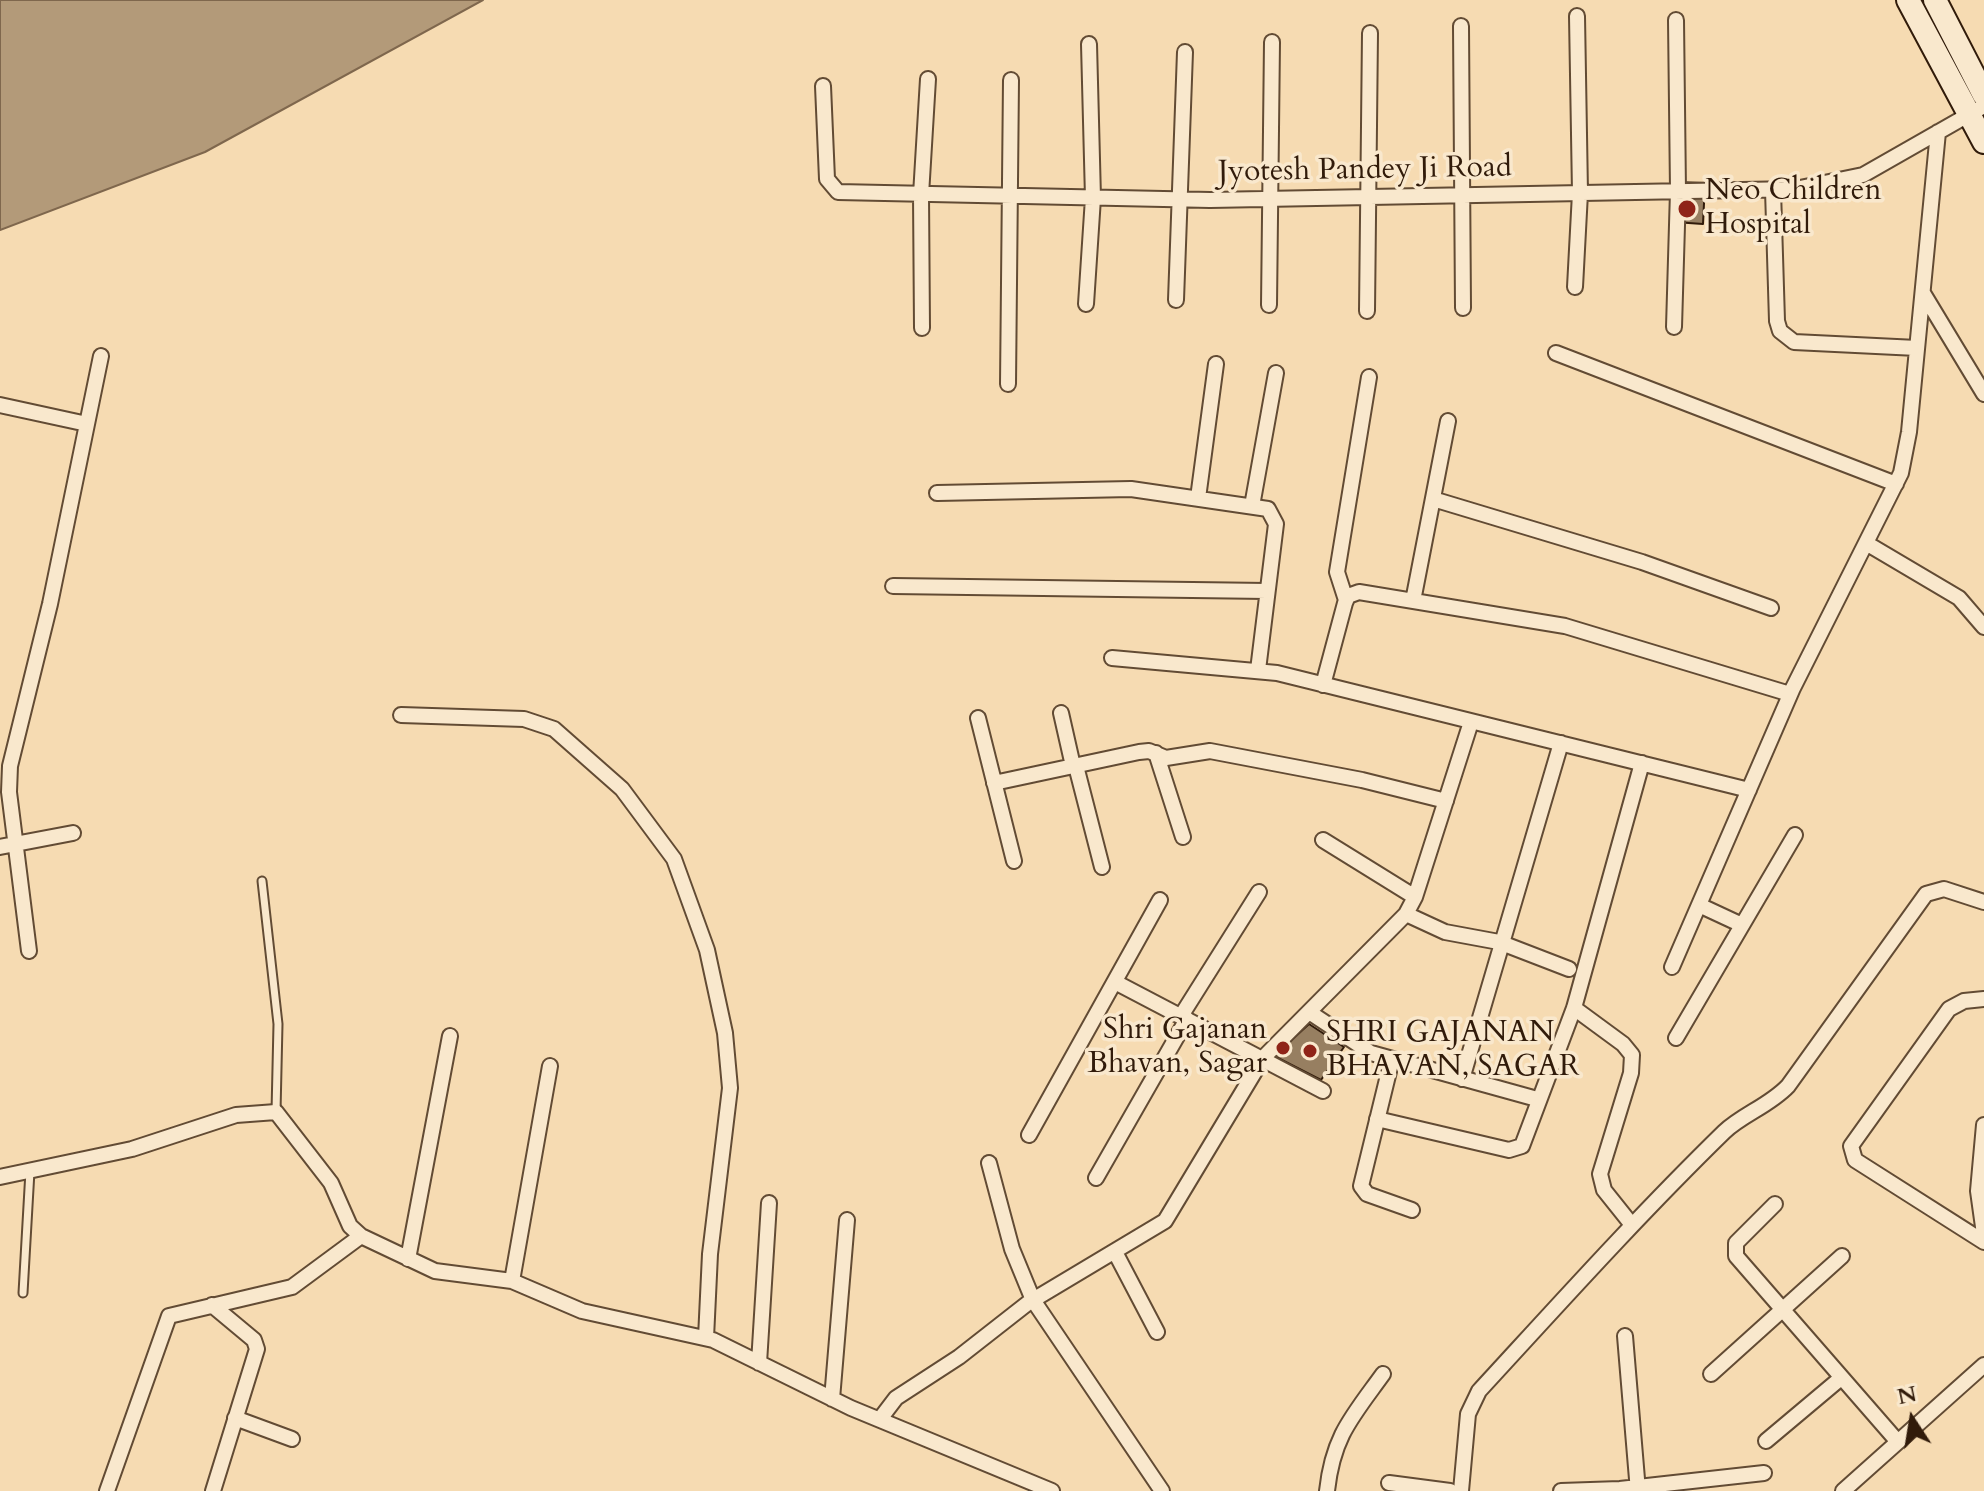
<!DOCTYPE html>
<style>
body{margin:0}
#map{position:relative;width:1984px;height:1491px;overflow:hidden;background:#f6dbb2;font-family:Cardo,serif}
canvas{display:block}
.north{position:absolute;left:1872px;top:1379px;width:80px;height:80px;-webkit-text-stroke:6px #f9e8cd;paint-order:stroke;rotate:348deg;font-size:22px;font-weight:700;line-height:32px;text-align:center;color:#311b0a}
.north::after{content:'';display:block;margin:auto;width:28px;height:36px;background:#311b0a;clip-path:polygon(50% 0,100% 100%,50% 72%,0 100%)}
</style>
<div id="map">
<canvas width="1984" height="1491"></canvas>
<div class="north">N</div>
</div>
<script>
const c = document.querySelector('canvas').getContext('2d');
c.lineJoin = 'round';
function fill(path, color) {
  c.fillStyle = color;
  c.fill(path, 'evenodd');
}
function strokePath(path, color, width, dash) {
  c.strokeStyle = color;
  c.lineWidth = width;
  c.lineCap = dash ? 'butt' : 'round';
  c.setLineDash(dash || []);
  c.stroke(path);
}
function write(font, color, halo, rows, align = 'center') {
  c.font = font + ' Cardo,serif';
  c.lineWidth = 7;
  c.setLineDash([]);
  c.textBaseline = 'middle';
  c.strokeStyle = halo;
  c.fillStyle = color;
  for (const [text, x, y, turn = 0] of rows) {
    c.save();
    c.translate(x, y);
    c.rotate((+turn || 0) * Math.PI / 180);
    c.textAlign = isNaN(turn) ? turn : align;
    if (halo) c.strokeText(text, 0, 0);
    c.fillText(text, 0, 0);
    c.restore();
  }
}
const water = new Path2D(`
 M0 0H483L205 152 0 230Z`);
const building = new Path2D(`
 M1675 182 1705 183 1703 224 1674 222Z
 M1309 1024 1344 1047 1321 1080 1274 1056Z`);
const lane = new Path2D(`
 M262 881 278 1024 276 1112
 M23 1293 30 1171`);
const street = new Path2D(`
 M1461 26 1463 308
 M823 86 827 179 838 192 1210 200 1795 189 1863 175 1984 106
 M1773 190 1777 321 1780 331 1794 342 1917 348
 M1575 287 1580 193 1577 16
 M1923 293 1984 394
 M1176 300 1185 52
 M1086 304 1093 198 1089 44
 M1269 305 1272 42
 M1367 311 1370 33
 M1674 327 1678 191 1676 20
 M922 328 921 195 928 79
 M1556 353 1896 484
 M1008 384 1011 80
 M0 405 87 424
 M937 493 1131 489 1268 509 1276 524 1258 670
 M1198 498 1216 364
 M1433 499 1642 562 1771 608
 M1252 506 1276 373
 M1866 543 1959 598 1984 627
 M893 586 1267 591
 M1346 600 1337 572 1369 377
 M1413 601 1448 421
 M1112 658 1277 673 1749 790
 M1323 685 1345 603 1348 596 1359 592 1565 626 1790 694
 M1061 713 1073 766
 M401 715 524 719 554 729 622 789 674 859 707 950 725 1033 730 1088 710 1254 706 1338
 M978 718 1014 861
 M1156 753 1183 837
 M1076 766 1102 867
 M994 783 1139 752 1149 751 1166 758 1210 751 1362 780 1446 801
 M1323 840 1415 897
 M0 847 73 833
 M1699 905 1742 925
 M1406 914 1445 932 1499 942 1569 969
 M29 951 9 792 10 766 50 604 101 356
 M1672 967 1793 688 1901 473 1909 432 1938 132
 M1115 982 1323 1091
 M1984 999 1964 1001 1949 1009 1851 1146 1855 1160 1984 1242
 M1574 1008 1623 1044 1632 1055 1631 1073 1600 1174 1604 1190 1632 1225
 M1309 1012 1371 1053 1537 1099
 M1181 1016 1259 892
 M1676 1038 1795 835
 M1392 1059 1361 1186 1367 1194 1412 1210
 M1462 1079 1561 743
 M1377 1119 1509 1150 1522 1146 1574 1008 1642 763
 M1984 1125 1978 1191 1984 1234
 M1029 1135 1160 900
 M989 1163 1012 1249 1033 1300 1162 1491
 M0 1177 132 1149 236 1115 276 1112 331 1183 350 1226 361 1236 435 1271 512 1281 582 1311 713 1340 851 1408 1052 1491
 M1096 1178 1187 1019
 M1775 1204 1736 1243V1256L1898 1442
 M1115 1252 1157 1332
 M408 1259 450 1036
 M512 1281 550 1066
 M212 1305 254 1340 257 1349 213 1491
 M1625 1336 1638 1491
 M759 1363 769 1203
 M1711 1374 1842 1256
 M832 1399 847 1220
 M235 1418 292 1439
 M880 1419 896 1398 959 1357 1028 1303 1165 1221 1263 1058 1406 914 1415 897 1471 722
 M1766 1441 1841 1378
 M1389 1483 1450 1491
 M107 1491 169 1316 292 1287 361 1236
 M1327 1491C1333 1436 1352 1417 1383 1374
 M1461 1491 1468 1414 1479 1391C1559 1304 1638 1216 1724 1132 1743 1114 1769 1106 1788 1086L1926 894 1944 889 1984 902
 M1561 1491 1620 1489 1764 1473
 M1843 1491 1984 1365`);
const secondary = new Path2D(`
 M1908 0 1984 142
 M1935 0 1984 95`);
const markers = [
 [1687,209,10,"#8f2418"],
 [1283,1048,8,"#8f2418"],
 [1310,1051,8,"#8f2418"]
];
const streetNames = [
 ["Jyotesh Pandey Ji Road",1365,171,-1]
];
const poiNames = [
 ["Neo Children",1705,192],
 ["Hospital",1705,226],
 ["Shri Gajanan",1267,1031,"right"],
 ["Bhavan, Sagar",1267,1065,"right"],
 ["SHRI GAJANAN",1326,1034],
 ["BHAVAN, SAGAR",1326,1068]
];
fill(water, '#b39a79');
strokePath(water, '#7f674d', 2);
fill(building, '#977f61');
strokePath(building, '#311b0a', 2);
strokePath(lane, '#624b34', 11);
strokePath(street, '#624b34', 18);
strokePath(secondary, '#311b0a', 26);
strokePath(lane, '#f9e8cd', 7);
strokePath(street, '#f9e8cd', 14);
strokePath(secondary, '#f9e8cd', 22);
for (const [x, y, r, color] of markers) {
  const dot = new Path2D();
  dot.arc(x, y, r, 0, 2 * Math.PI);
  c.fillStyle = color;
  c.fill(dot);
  strokePath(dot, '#f9e8cd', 3);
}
write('30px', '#311b0a', '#f9e8cd', streetNames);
write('30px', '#311b0a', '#f9e8cd', poiNames, 'left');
</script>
